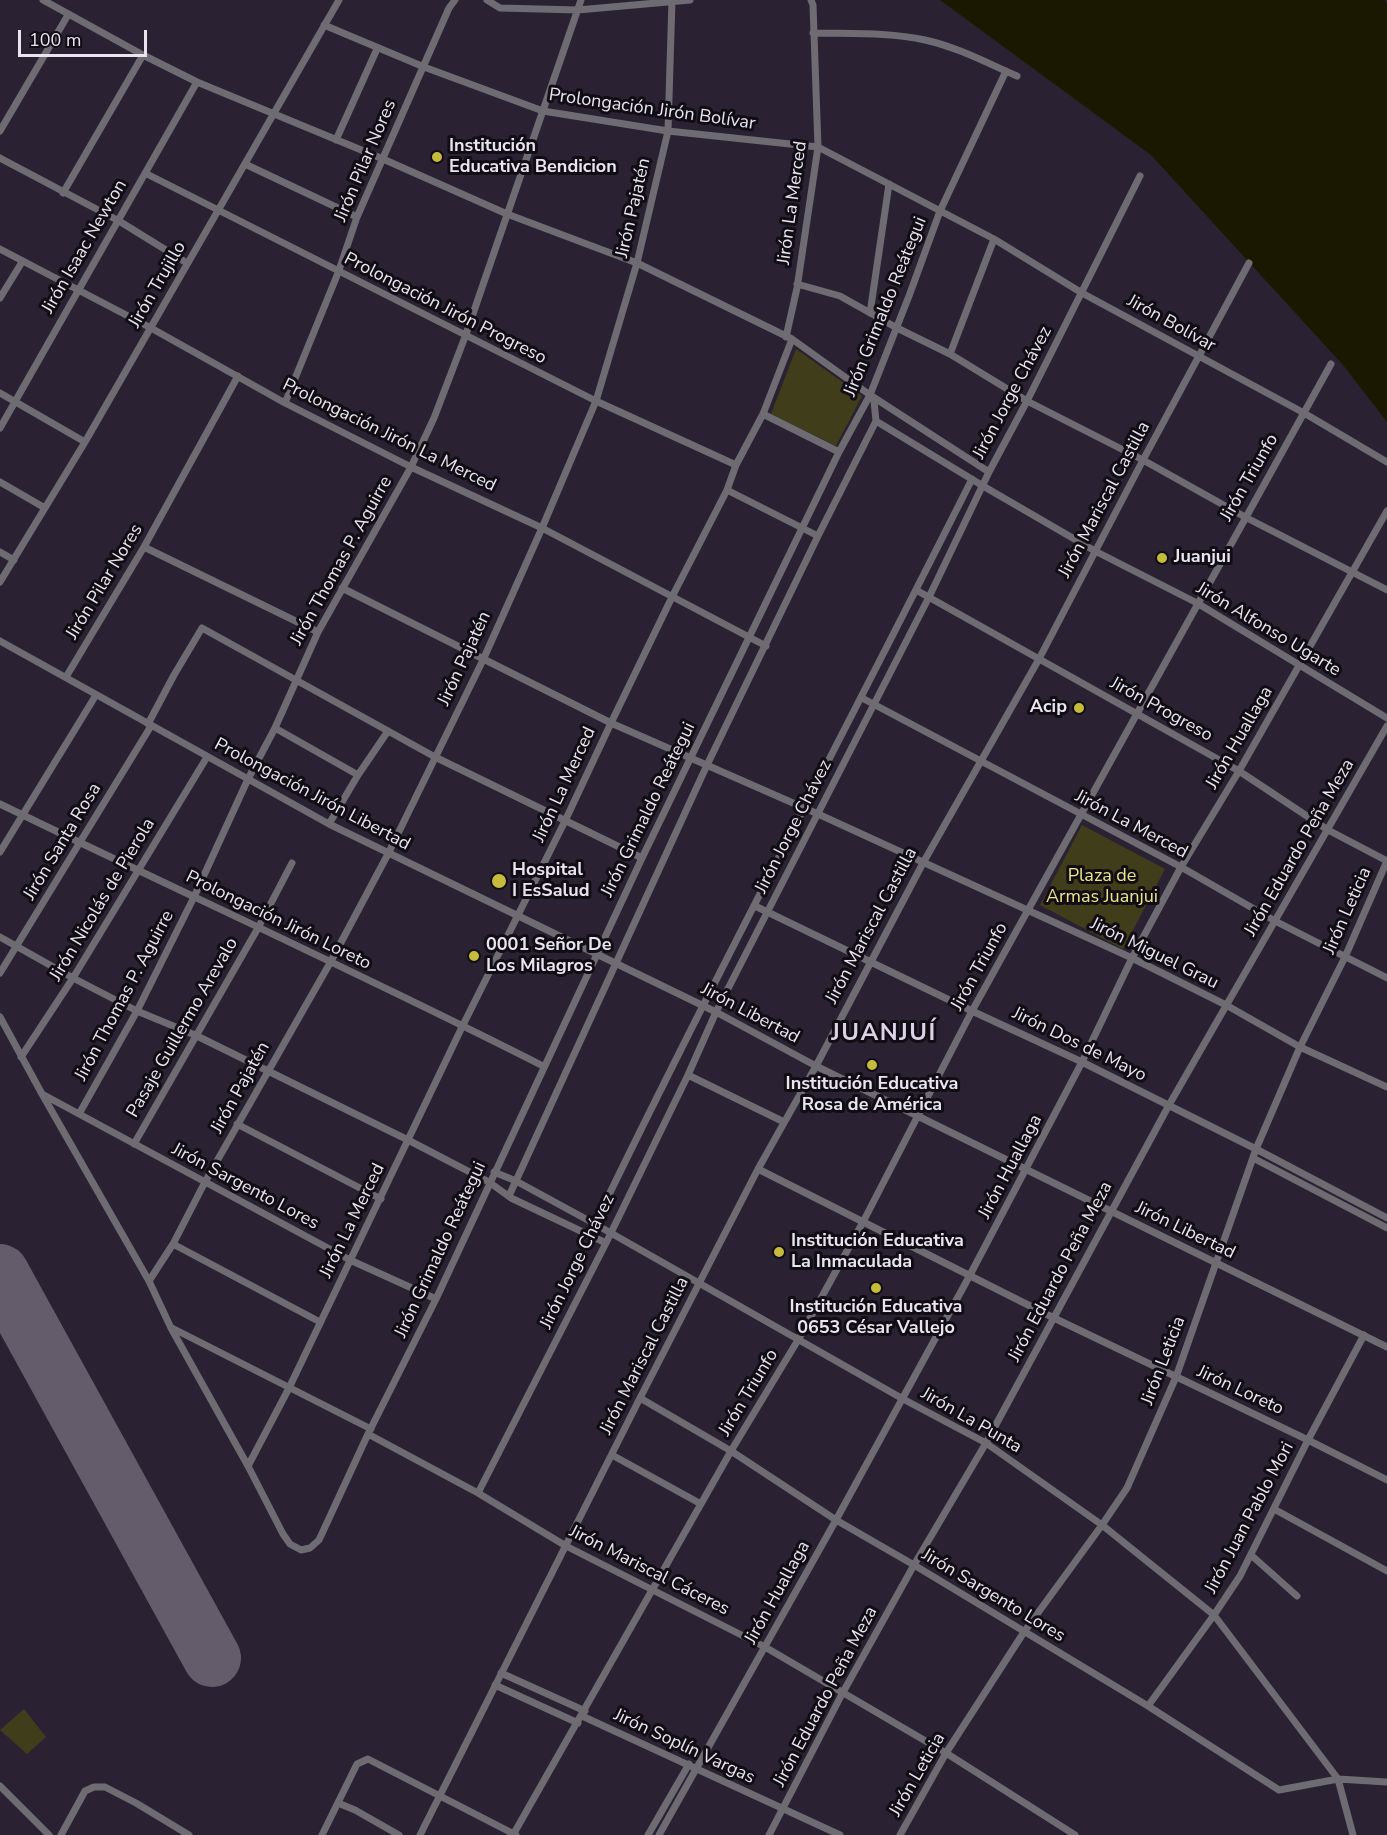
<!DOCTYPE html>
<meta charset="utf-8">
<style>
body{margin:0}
#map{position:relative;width:1387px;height:1835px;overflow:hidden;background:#2a2232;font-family:"Nunito Sans",sans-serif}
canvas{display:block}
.scale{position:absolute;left:18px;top:30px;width:129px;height:27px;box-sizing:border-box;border:3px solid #e9e4ef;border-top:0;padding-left:8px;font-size:18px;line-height:21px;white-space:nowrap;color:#e9e4ef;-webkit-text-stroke:4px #110d14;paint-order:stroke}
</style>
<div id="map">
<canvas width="1387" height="1835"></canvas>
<div class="scale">100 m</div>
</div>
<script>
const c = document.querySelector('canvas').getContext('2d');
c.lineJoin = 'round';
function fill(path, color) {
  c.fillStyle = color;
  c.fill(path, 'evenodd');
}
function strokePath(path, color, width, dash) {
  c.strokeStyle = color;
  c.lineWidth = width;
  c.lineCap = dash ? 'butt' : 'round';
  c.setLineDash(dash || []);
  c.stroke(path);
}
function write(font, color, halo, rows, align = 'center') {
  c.font = font + ' "Nunito Sans",sans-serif';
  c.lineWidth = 6;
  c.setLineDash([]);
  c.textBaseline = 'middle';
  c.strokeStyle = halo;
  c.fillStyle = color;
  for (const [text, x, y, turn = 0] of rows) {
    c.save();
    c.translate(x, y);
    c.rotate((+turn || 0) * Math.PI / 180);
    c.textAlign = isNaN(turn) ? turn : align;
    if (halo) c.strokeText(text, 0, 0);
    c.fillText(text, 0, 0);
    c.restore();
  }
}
const green = new Path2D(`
 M796 349 862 396 836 446 771 414Z
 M1082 825 1165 869 1123 949 1040 905Z
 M24 1709 46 1737 27 1754 0 1730Z`);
const water = new Path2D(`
 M940 0H1384L1387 3V422L1343 365 1151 155Z`);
const runway = new Path2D(`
 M0 1273 212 1658`);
const street = new Path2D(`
 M43 0 143 55 197 82 383 159 507 214 637 263 792 339 870 395 989 472
 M487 0 500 8 578 10 690 0
 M324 25 424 67 543 111 668 131 818 147 994 239 1082 293 1304 413 1387 462
 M813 33C850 34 889 32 925 40 957 47 987 63 1017 76
 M0 131 68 15
 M336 140 377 49
 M0 158 119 221 187 263
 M245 164 357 217
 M145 173 596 401 736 465
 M63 193 143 55
 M0 249 151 328 285 403 411 467 542 528 766 646
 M797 284 840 296 897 328 950 354 1027 401 1143 460 1245 517 1387 590
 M0 298 22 262
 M870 313 889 184
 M786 337 797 288 818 147 813 5 811 0
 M950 354 994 239
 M0 393 85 442
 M285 403 338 273 357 217 449 8 455 0
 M763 414 839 452
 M876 421 983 486 1095 551 1197 603 1387 718
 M0 428 197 82
 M0 482 45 508
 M727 490 818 536
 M144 547 318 632
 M0 552 14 560
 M0 582 85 442 339 0
 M342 588 611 723 818 814 1132 958 1226 1005 1300 1047 1387 1087
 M916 590 1239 771 1328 830 1387 861
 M0 641 329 824 716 1012 816 1066 1387 1347
 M66 677 144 547 238 376
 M862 698 1181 867 1275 921 1387 978
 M148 724 174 675 202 628 435 757 642 858
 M275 728 358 775
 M0 804C181 892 364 975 543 1066
 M329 824 358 775 388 731
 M0 852 96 695
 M755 906 972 1011 1082 1062 1256 1149 1387 1218
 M0 937 73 978 137 1011 195 1035 408 1140 489 1182 511 1198 606 1243
 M0 973 151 726
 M0 1017 42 1094 149 1281 171 1328 248 1466 283 1534 290 1544 301 1550 310 1548 319 1540 368 1434 436 1299 642 858 839 452 870 395 909 296 940 211 1006 71
 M21 1057 73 978 207 757
 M688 1075 784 1122
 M42 1094 350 1260 436 1299
 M79 1114 137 1011 194 897 248 779 275 728 318 632 411 467 434 418 465 337 581 0
 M237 1124 381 1199
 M134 1144 258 928 292 863
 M1253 1158 1387 1228
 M758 1169 1054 1318 1308 1440 1387 1480
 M494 1172 516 1181 595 1224 903 1399 986 1443 1102 1525 1214 1615 1338 1779 1353 1835
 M509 1196 707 765 818 536 876 421 874 401 872 397
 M589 1236C712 981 845 732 972 479
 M173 1244 320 1322
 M149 1281 173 1244 205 1182 330 963 388 854 483 660 542 528 596 401 637 263 668 131 672 0
 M172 1328 371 1429
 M640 1398 731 1451 836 1520 914 1565 1148 1706 1279 1790 1338 1779 1387 1782
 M368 1434 478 1493 566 1546 765 1647 946 1753 1075 1835
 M612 1455 701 1504
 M248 1466 289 1388 463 1025 565 821 611 723 673 595 727 490 736 465 763 414 792 339
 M478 1493 606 1243 688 1075 716 1012 929 597 989 472 1027 401 1140 176
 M1274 1509 1387 1571
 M1251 1555 1297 1596
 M501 1673 585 1711
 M495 1685 578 1723
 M1148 1706 1214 1615 1240 1576 1308 1440 1364 1335
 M582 1716 840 1835
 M0 1786 49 1835
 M338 1803 355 1810 399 1835
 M61 1835 85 1791 94 1787H105L136 1803 189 1835
 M322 1835 357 1764 368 1759 516 1835
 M420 1835 640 1398 758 1169 816 1066 923 863 1039 659 1143 460 1249 263
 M513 1835 731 1451 798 1340 863 1222 972 1011 1331 364
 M648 1835 689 1764
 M659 1835 836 1520 970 1275 1082 1062 1132 958 1181 867 1239 771 1387 511
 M769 1835 842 1694 914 1565 986 1443 1169 1105 1387 726
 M900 1835 946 1753 1024 1632 1102 1525 1127 1488 1176 1377 1256 1149 1300 1047 1345 957 1387 861`);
const markers = [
 [437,157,6,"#c7bb3c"],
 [1162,558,6,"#c7bb3c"],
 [1079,708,6,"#c7bb3c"],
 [499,881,8,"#c7bb3c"],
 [474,956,6,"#c7bb3c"],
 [872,1065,6,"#c7bb3c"],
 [779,1252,6,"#c7bb3c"],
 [876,1288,6,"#c7bb3c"]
];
const streetNames = [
 ["Prolongación Jirón Bolívar",652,110,8],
 ["Jirón Pilar Nores",366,161,-67],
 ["Jirón La Merced",793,203,-82],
 ["Jirón Pajatén",634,208,-77],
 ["Jirón Isaac Newton",85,247,-60],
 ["Jirón Trujillo",158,285,-60],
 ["Jirón Grimaldo Reátegui",886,307,-68],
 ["Prolongación Jirón Progreso",445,309,27],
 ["Jirón Bolívar",1171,324,29],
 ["Jirón Jorge Chávez",1013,393,-62],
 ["Prolongación Jirón La Merced",389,436,26],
 ["Jirón Triunfo",1250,478,-60],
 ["Jirón Mariscal Castilla",1105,500,-62],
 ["Jirón Thomas P. Aguirre",342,561,-61],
 ["Jirón Pilar Nores",105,582,-59],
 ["Jirón Alfonso Ugarte",1268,630,31],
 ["Jirón Pajatén",465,659,-65],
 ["Jirón Progreso",1161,710,29],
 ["Jirón Huallaga",1240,738,-60],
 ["Jirón La Merced",565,785,-65],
 ["Prolongación Jirón Libertad",312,795,28],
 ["Jirón Grimaldo Reátegui",649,810,-64],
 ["Jirón La Merced",1131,825,28],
 ["Jirón Jorge Chávez",794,827,-63],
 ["Jirón Santa Rosa",63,842,-59],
 ["Jirón Eduardo Peña Meza",1300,848,-60],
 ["Jirón Nicolás de Pierola",103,900,-59],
 ["Jirón Leticia",1348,911,-66],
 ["Prolongación Jirón Loreto",278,921,26],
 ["Jirón Mariscal Castilla",872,926,-62],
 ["Jirón Miguel Grau",1154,954,26],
 ["Jirón Triunfo",980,967,-61],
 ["Jirón Thomas P. Aguirre",125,996,-62],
 ["Jirón Libertad",750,1014,28],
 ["Pasaje Guillermo Arevalo",183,1028,-60],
 ["Jirón Dos de Mayo",1079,1045,26],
 ["Jirón Pajatén",241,1088,-61],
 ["Jirón Huallaga",1011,1167,-62],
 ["Jirón Sargento Lores",245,1187,28],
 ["Jirón La Merced",353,1221,-64],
 ["Jirón Libertad",1185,1231,26],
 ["Jirón Grimaldo Reátegui",441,1250,-65],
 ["Jirón Jorge Chávez",578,1262,-64],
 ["Jirón Eduardo Peña Meza",1061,1272,-62],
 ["Jirón Mariscal Castilla",645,1356,-63],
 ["Jirón Leticia",1164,1361,-69],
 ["Jirón Loreto",1240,1391,25],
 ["Jirón Triunfo",749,1393,-59],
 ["Jirón La Punta",971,1421,30],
 ["Jirón Juan Pablo Mori",1250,1518,-62],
 ["Jirón Mariscal Cáceres",649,1571,27],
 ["Jirón Huallaga",778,1593,-61],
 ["Jirón Sargento Lores",993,1596,31],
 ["Jirón Eduardo Peña Meza",826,1697,-62],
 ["Jirón Soplín Vargas",684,1747,25],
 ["Jirón Leticia",918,1775,-60]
];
const poiNames = [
 ["Institución",449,147],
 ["Educativa Bendicion",449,168],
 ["Juanjui",1174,558],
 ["Acip",1067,708,"right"],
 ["Hospital",512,871],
 ["I EsSalud",512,892],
 ["0001 Señor De",486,946],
 ["Los Milagros",486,967],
 ["Institución Educativa",872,1085,"center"],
 ["Rosa de América",872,1106,"center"],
 ["Institución Educativa",791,1242],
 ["La Inmaculada",791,1263],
 ["Institución Educativa",876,1308,"center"],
 ["0653 César Vallejo",876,1329,"center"]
];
const parkNames = [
 ["Plaza de",1102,877],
 ["Armas Juanjui",1102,898]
];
const districtNames = [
 ["JUANJUÍ",884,1034]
];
fill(green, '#403d1b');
fill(water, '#1b1800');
strokePath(runway, '#645c6a', 58);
strokePath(street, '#6f6b73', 7);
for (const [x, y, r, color] of markers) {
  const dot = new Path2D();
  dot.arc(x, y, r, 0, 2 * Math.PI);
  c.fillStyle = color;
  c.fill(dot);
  strokePath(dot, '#110d14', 2);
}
write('18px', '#e9e4ef', '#110d14', streetNames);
write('bold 18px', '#e9e4ef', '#110d14', poiNames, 'left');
write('18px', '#ece48a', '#110d14', parkNames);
c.letterSpacing = '1.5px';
write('bold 24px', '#ddd2e8', '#110d14', districtNames);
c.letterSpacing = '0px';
</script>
